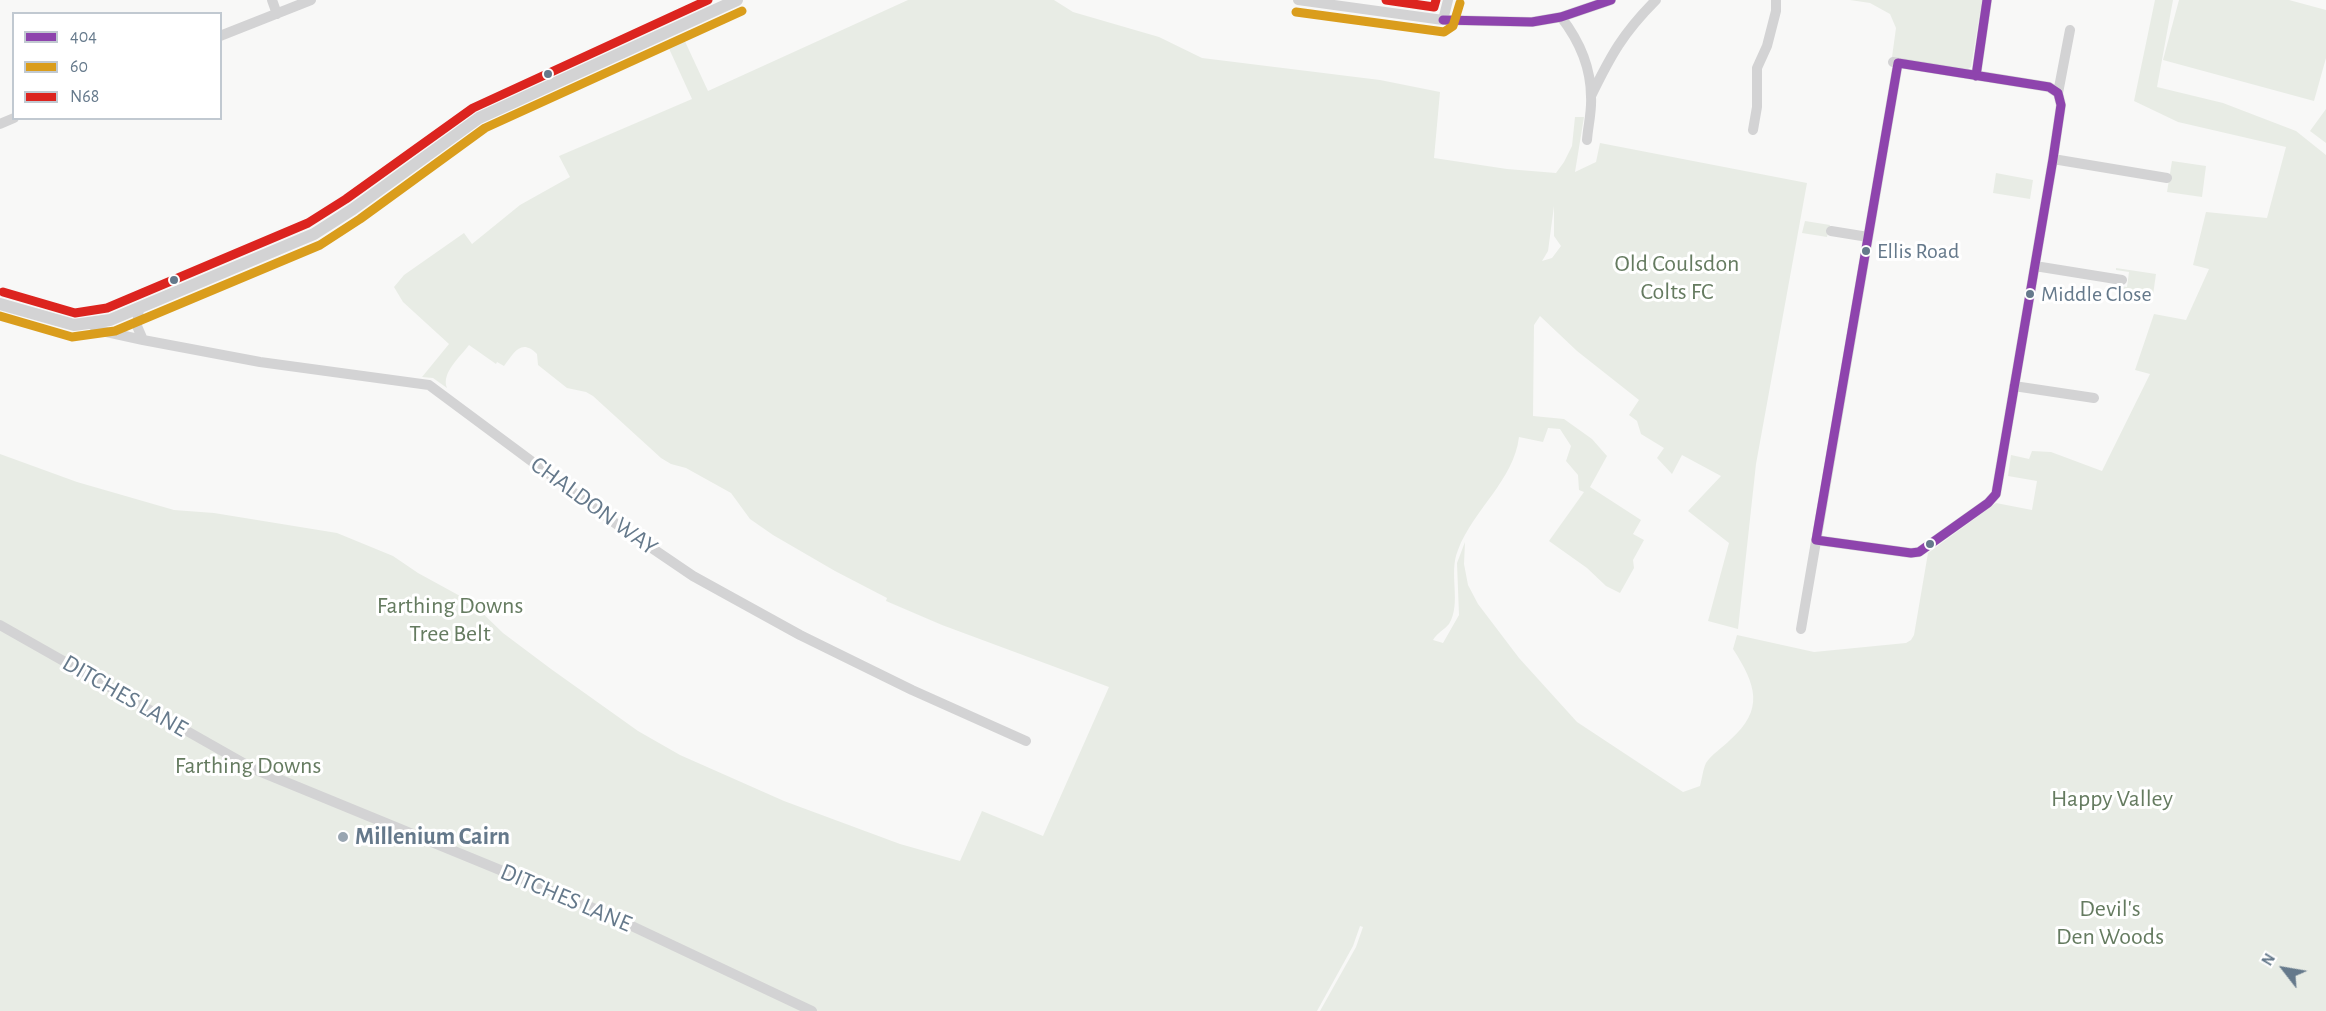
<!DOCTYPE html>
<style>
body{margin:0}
#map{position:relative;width:2326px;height:1011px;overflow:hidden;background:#f8f8f7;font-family:"Alegreya Sans",sans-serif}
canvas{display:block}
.legend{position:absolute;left:12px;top:12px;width:210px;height:108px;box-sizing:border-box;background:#fff;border:2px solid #c1c9d1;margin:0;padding:8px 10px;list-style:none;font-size:18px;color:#65798b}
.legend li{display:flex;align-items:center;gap:12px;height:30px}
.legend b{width:30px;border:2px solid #c1c9d1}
.north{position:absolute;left:2254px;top:939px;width:60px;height:60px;-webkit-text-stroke:4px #fff;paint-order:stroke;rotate:301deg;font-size:16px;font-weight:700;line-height:24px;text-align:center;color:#65798b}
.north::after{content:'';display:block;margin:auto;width:21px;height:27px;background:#65798b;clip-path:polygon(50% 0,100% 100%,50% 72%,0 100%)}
</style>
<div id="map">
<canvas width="2326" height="1011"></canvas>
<ul class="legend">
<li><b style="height:8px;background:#8e44ad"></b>404</li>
<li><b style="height:8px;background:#da9d1c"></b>60</li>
<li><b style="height:8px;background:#dc241f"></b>N68</li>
</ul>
<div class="north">N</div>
</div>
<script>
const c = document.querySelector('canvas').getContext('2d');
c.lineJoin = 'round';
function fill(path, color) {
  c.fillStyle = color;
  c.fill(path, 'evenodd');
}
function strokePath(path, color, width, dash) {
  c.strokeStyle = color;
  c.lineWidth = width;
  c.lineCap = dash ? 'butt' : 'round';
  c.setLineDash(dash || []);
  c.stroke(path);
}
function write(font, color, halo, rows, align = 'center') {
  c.font = font + ' "Alegreya Sans",sans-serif';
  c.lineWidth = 6;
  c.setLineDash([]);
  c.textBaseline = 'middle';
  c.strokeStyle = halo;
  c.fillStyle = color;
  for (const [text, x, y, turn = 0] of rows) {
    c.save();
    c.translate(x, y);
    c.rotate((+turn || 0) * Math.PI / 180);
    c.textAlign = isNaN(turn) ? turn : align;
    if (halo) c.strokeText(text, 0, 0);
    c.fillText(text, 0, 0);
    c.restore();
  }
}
const green = new Path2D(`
 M908 0H1054L1073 12 1159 37 1202 58 1380 80 1440 92 1434 158 1507 169 1556 173 1564 162 1572 146 1575 117H1584L1575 172 1596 162 1600 143 1807 183 1756 464 1738 629 1708 621 1729 543 1688 511 1721 476 1682 455 1672 474 1657 458 1664 448 1641 434 1637 421 1629 415 1639 400 1577 351 1540 316 1534 325 1533 416 1564 419 1592 439 1607 456 1590 487 1641 520 1633 534 1644 540 1633 560 1634 568 1620 593 1606 586 1587 568 1549 541 1584 492 1579 490 1578 475 1566 461 1571 446 1560 429 1548 428 1543 442 1519 437C1514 480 1473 510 1458 550 1448 573 1462 603 1449 624 1445 629 1437 633 1433 640L1443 643 1459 615 1457 563 1465 542 1464 564 1468 585 1478 604 1519 658 1577 722 1683 792 1700 786C1702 779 1703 769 1706 763 1711 755 1723 747 1730 740 1765 709 1756 685 1733 649L1737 635 1814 652 1906 643 1911 640 1914 635 1928 553 1996 503 2032 510 2037 481 2008 476 2011 455 2029 459 2032 451 2051 452 2102 471 2150 374 2135 370 2154 314 2186 320 2209 269 2193 265 2206 212 2267 218 2286 147 2178 122 2134 101 2155 0H2173L2157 87 2223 103 2296 131 2326 155V1011H1320L1356 947 1363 927 1360 926 1353 946 1317 1011H0V454L77 482 174 510 214 513 337 533 393 556 418 573 471 602 503 633 551 669 638 731 680 755 784 801 900 844 960 861 982 811 1043 836 1109 687 942 625 886 601 887 598 835 571 773 535 750 519 731 493 686 468 671 464 661 458 593 396 586 392 567 388 538 365 537 354C521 338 514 353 504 366L497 362 496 364 469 345C460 357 441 373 447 388L433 378 422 377 449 344 403 302 394 287 404 275 464 233 472 244 520 205 570 177 559 156 692 99 666 42 682 35 708 91ZM1554 206V236L1561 246 1552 258 1542 261 1548 251Z
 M1850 0H1982L1971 67 1968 69 1892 57 1896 28 1890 14 1870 3Z
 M2179 0H2289L2326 10V58L2314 101 2163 60Z
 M2326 109V143L2310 131Z
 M2172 161 2206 166 2202 197 2167 192Z
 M1996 173 2033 180 2030 199 1993 193Z
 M1805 221 1830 225 1827 237 1802 233Z
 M2116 268 2156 274 2153 295 2113 288V285L2127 287 2129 272 2116 270Z`);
const minor = new Path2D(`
 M272 0 277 14
 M1298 0 1443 20 1532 22 1561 17 1611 0
 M1561 17C1578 39 1591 67 1591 97 1592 111 1588 126 1587 140
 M1443 20 1448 0
 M220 36 311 0
 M1893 62 2049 87 2058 93
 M1976 76 1987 0
 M1591 96C1611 55 1623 33 1656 0
 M0 124 14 118
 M1753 130 1757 107V68L1767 46 1776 11V0
 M2053 159 2167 178
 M1831 231 1868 237
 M2035 266 2122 280
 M139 308 137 326 143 340
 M91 324 102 331 143 340 260 362 429 385 612 521 693 576 800 635 912 690 1026 741
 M2014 386 2094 398
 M1816 540 1911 553 1919 552 1988 503 1996 494 2053 159 2061 105 2058 93 2070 30
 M0 625 254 769 600 911 812 1011
 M1801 629 1898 63`);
const tertiary = new Path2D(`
 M0 304 74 325 110 320 314 234 353 209 479 118 737 0`);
const bus1 = new Path2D(`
 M1443 20 1532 22 1561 17 1611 0
 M1898 63 2049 87 2058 93
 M1976 76 1987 0
 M1816 540 1911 553 1919 552 1988 503 1996 494 2053 159 2061 105 2058 93
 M1816 540 1898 63`);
const bus2 = new Path2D(`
 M1296 12 1444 32 1453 26 1460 3
 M0 316 72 337 115 331 320 245 360 219 485 128 742 11`);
const bus3 = new Path2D(`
 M1386 0 1434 7 1436 0
 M3 292 75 313 107 308 308 223 346 199 473 108 708 0`);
const markers = [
 [548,74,5,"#65798b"],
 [1866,251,5,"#65798b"],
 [174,280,5,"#65798b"],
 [2030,294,5,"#65798b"],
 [1930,544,5,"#65798b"],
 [343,837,6,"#98a5b1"]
];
const busNames = [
 ["Ellis Road",1877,251],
 ["Middle Close",2041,294]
];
const parkNames = [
 ["Old Coulsdon",1677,264],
 ["Colts FC",1677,292],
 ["Farthing Downs",450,606],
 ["Tree Belt",450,634],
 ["Farthing Downs",248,766],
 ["Happy Valley",2112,799],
 ["Devil's",2110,909],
 ["Den Woods",2110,937]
];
const streetNames = [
 ["CHALDON WAY",594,506,36],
 ["DITCHES LANE",125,696,30],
 ["DITCHES LANE",566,898,23]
];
const poiNames = [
 ["Millenium Cairn",355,837]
];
fill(green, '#e8ece5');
strokePath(minor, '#d3d3d4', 10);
strokePath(tertiary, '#d3d3d4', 12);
strokePath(bus1, '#8e44ad', 9);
strokePath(bus2, '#da9d1c', 9);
strokePath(bus3, '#dc241f', 9);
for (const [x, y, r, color] of markers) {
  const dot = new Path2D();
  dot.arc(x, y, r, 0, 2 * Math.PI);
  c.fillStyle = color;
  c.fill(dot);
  strokePath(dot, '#fff', 2);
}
write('22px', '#65798b', '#fff', busNames, 'left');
write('24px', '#657b60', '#fff', parkNames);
write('24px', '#65798b', '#fff', streetNames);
write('bold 24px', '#65798b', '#fff', poiNames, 'left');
</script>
